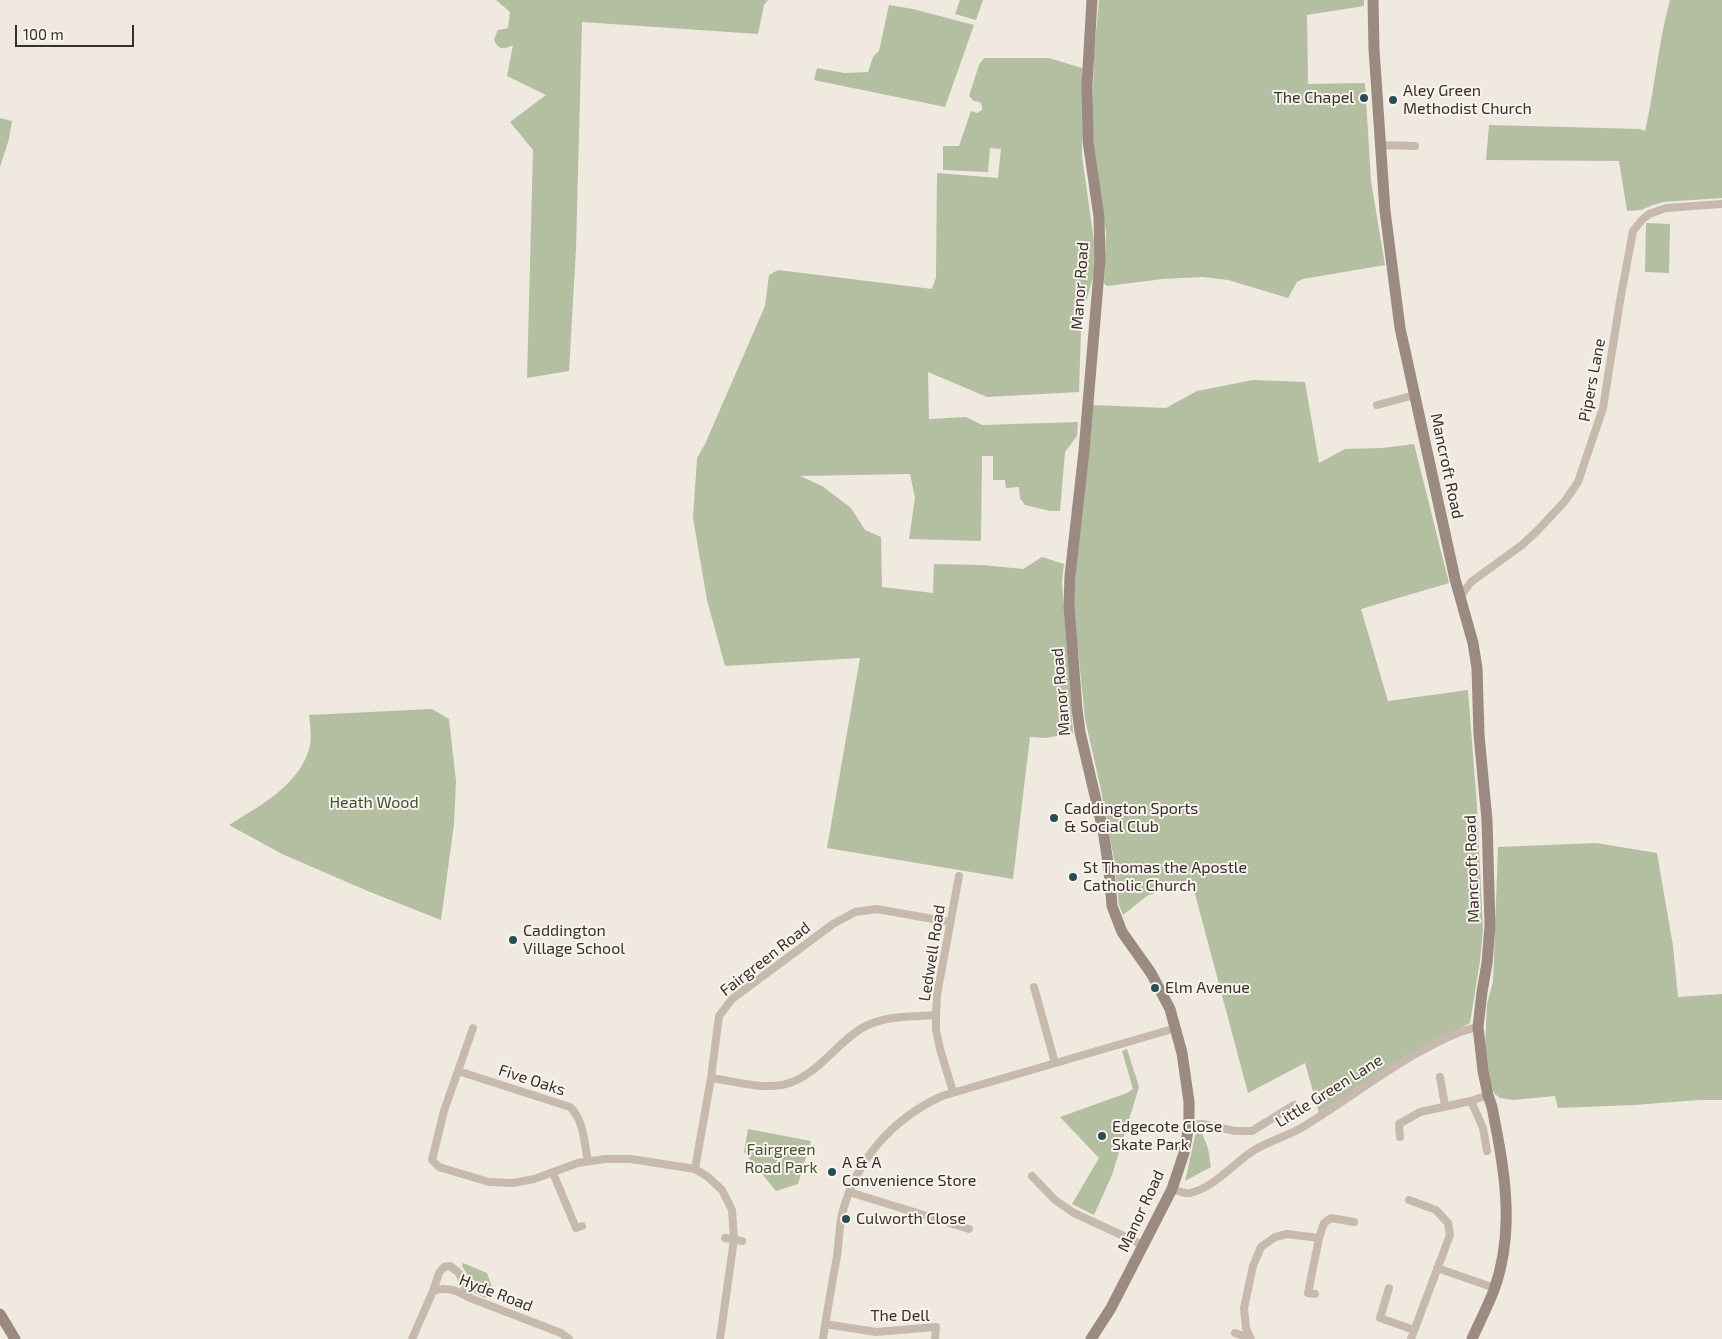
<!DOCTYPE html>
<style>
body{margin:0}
#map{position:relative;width:1722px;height:1339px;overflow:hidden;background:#f0e9e0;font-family:"Exo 2",sans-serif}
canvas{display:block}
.scale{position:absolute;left:15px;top:25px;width:119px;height:22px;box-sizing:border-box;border:2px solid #372f2b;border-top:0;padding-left:6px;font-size:15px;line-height:18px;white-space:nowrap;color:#372f2b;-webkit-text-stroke:4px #f8f3ec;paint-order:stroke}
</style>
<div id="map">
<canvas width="1722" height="1339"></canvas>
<div class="scale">100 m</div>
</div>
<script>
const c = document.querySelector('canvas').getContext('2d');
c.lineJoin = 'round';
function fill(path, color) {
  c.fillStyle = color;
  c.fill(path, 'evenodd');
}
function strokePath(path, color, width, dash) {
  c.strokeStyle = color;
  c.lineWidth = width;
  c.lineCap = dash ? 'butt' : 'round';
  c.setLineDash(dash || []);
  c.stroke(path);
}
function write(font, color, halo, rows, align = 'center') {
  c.font = font + ' "Exo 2",sans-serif';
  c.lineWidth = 4;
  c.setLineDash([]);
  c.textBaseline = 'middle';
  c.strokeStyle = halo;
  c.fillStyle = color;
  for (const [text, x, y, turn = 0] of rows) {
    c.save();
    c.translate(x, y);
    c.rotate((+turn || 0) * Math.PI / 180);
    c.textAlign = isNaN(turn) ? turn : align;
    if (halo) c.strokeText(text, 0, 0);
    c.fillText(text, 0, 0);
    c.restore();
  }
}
const green = new Path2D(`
 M496 0H768L764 5 758 34 582 22 576 248 569 371 527 378 533 150 510 122 546 95 507 76 513 45C505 50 497 50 494 39L498 30 508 28 510 12Z
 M960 0H983L976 20 955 14Z
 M1099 0H1364V6L1307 15 1308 84 1365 83 1371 181 1385 265 1303 279 1297 282 1288 298 1228 280 1203 277 1163 279 1107 286 1104 283 1106 232 1092 131 1094 54Z
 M1670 0H1722V198L1663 202 1653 205 1641 210 1627 211 1619 161 1486 160 1489 125 1640 129 1645 131C1655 88 1658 43 1670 0Z
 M889 5 913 9 974 25 945 107 814 80 817 68 844 73 868 72 873 57 879 51Z
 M984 58H1049L1082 68V156L1095 248V270L1084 309 1081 330 1079 392 987 397 928 372 929 419 966 417 982 425 1078 422 1077 436 1065 452 1060 511H1050L1025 505 1020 498 1019 487 1006 488 1005 480H993V456H982L981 541 909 539 915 498 910 474 800 476 822 486 851 508 865 530 881 537 882 587 933 593 934 564 982 565 1023 569 1042 557 1064 564 1062 581 1073 733 1046 738 1030 737 1013 879 827 848 860 658 725 666 707 600 693 518 697 458 705 444 765 306 769 275 778 270 932 289 936 277 937 173 998 178 1001 149 990 148 988 172 943 170V146H959L971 111 977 113 982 110V106L980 102 974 101 969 96 979 65Z
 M0 118 12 121 9 139 0 167Z
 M1646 223 1670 224 1669 273 1645 272Z
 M1253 380 1305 382 1319 463 1345 449 1382 448 1414 444 1449 583 1361 609 1388 701 1468 690 1477 806 1483 930 1480 961 1470 1023 1393 1064 1319 1113 1305 1063 1248 1093 1191 879 1147 896 1123 915 1119 905 1114 859 1101 790 1085 719 1074 611 1076 565 1093 405 1166 408 1197 391Z
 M432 709 449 719 456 781 454 824 441 920 370 892 282 854 229 825C261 805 300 785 310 746 312 737 310 724 309 715Z
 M1596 843 1657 853 1673 946 1678 997 1722 994V1100H1699L1634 1105 1558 1108 1555 1096 1513 1100 1500 1098 1495 1094 1490 1086 1484 1064 1487 1004 1493 982 1498 847Z
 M1127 1049 1139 1087 1112 1175 1094 1215 1072 1204 1099 1158 1060 1117 1127 1093 1133 1089 1122 1051Z
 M748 1129 811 1141 798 1184 776 1191 744 1152Z
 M1196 1132 1202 1133 1208 1148 1211 1167 1185 1181Z
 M463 1263 487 1273 492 1287 486 1298 474 1293 470 1279 462 1266Z`);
const street = new Path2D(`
 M1380 145 1415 146
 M1377 405 1415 395
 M1460 597 1471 582 1522 545 1538 530 1565 501 1578 482 1603 408 1620 301 1633 231 1642 220 1649 214 1666 208 1722 204
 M1034 987 1055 1063
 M473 1028 444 1111 432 1160 439 1167 489 1182 513 1183 534 1179 578 1163 605 1159H631L695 1169 708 1177 722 1190 732 1210 734 1239 720 1339
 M458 1071 570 1107C584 1120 584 1143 588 1161
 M1440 1077 1445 1106
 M711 1078C734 1081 759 1089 782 1085 815 1079 835 1044 862 1028 884 1015 911 1017 936 1015
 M953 1092 940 1049 936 1030V1015L937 995 959 876
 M1471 1101 1483 1128 1487 1151
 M1189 1125 1203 1124 1235 1131H1252L1294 1105
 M1400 1137 1399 1124 1420 1112 1471 1101 1488 1095
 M695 1169 711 1078 719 1016 732 999 833 924 855 912 877 909 950 922
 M553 1173 576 1228 582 1226
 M1032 1176 1055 1200 1074 1213 1143 1245
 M1172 1189C1178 1191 1184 1194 1190 1193 1216 1187 1234 1162 1256 1149 1270 1141 1287 1136 1301 1128 1341 1104 1378 1075 1419 1052 1438 1042 1457 1031 1478 1027
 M849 1192 969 1229
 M1409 1200 1436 1210 1448 1223 1450 1235 1411 1339
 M725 1238 742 1241
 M1319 1238 1324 1223 1331 1218 1354 1222
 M1437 1268 1495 1288
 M1389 1288 1380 1318 1414 1330
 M433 1291 439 1273 444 1267 450 1266 459 1273 469 1296
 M825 1324 876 1332 936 1327 935 1339
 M1235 1333 1243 1336 1249 1335
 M412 1339 433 1291C447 1286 458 1291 470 1298L561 1333 569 1339
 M823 1339C827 1311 832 1284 837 1256 839 1242 839 1228 842 1214 856 1160 892 1119 942 1096L1176 1028
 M1251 1339 1246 1329 1244 1308 1253 1266 1261 1247 1275 1237 1287 1234 1319 1238 1308 1293 1315 1294`);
const secondary = new Path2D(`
 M1373 0 1374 49 1385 211 1400 328 1455 579 1473 643 1477 668 1479 735 1487 820 1490 926 1487 963 1482 992 1478 1027 1483 1071 1488 1095 1492 1107C1504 1168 1516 1229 1494 1290 1488 1306 1479 1323 1472 1339
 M0 1314 15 1339
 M1091 1339 1111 1308 1172 1189 1184 1153 1189 1125V1102L1182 1053 1170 1009 1151 973 1122 932 1112 906 1109 869 1103 830 1080 732 1077 709 1069 606 1070 576 1084 451 1100 260 1099 217 1088 141 1087 85 1092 0`);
const markers = [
 [1364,98,5,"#254f54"],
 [1393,100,5,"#254f54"],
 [1054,818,5,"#254f54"],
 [1073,877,5,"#254f54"],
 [513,940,5,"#254f54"],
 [1155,988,5,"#254f54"],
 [1102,1136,5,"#254f54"],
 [832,1172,5,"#254f54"],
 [846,1219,5,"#254f54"]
];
const poiNames = [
 ["Aley Green",1403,91],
 ["Methodist Church",1403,109],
 ["The Chapel",1354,98,"right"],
 ["Caddington Sports",1064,809],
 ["& Social Club",1064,827],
 ["St Thomas the Apostle",1083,868],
 ["Catholic Church",1083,886],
 ["Caddington",523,931],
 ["Village School",523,949],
 ["Elm Avenue",1165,988],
 ["Edgecote Close",1112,1127],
 ["Skate Park",1112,1145],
 ["A & A",842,1163],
 ["Convenience Store",842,1181],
 ["Culworth Close",856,1219]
];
const streetNames = [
 ["Manor Road",1080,286,-86],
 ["Pipers Lane",1592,380,-79],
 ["Mancroft Road",1447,466,78],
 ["Manor Road",1061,692,-95],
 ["Mancroft Road",1472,869,-92],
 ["Ledwell Road",932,953,-81],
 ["Fairgreen Road",765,959,-38],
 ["Five Oaks",532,1080,18],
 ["Little Green Lane",1329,1091,-32],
 ["Manor Road",1141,1211,-65],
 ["Hyde Road",496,1293,21],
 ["The Dell",900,1316]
];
const parkNames = [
 ["Heath Wood",374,803],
 ["Fairgreen",781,1150],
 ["Road Park",781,1168]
];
fill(green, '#b4bea1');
strokePath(street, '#c7baad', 8);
strokePath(secondary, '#9b8a7f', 11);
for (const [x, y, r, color] of markers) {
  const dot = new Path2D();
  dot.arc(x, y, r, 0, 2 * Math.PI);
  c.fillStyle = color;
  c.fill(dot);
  strokePath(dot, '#f8f3ec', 2);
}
write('16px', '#372f2b', '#f8f3ec', poiNames, 'left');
write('16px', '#372f2b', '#f8f3ec', streetNames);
write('16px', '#455231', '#f8f3ec', parkNames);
</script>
